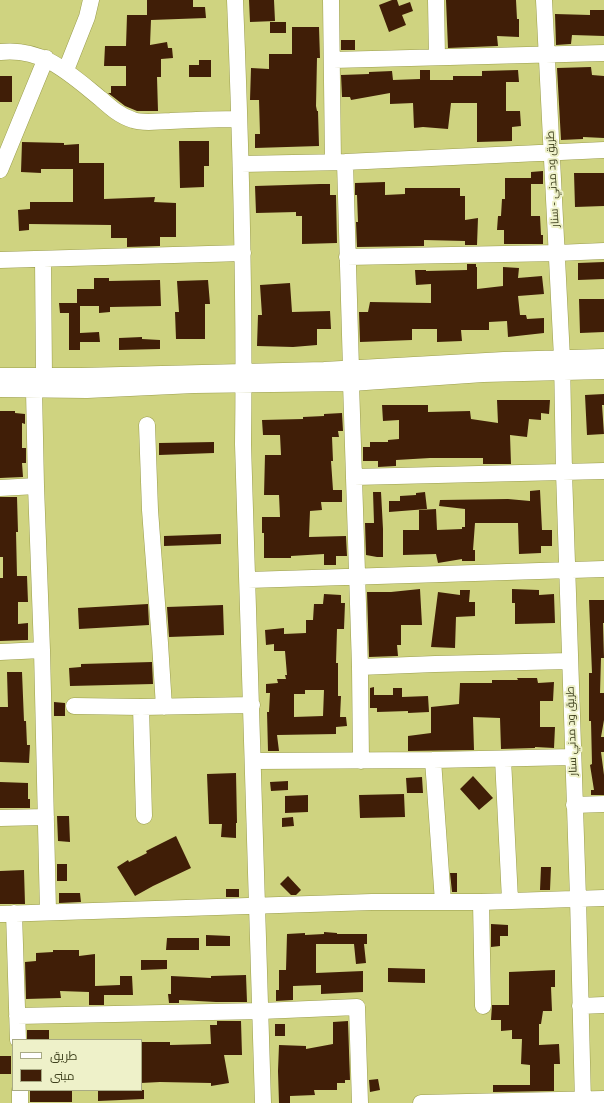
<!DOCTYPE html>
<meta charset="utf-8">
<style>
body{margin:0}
#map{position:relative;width:604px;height:1103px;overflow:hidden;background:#cfd380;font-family:Arial,Cairo,sans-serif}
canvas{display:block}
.legend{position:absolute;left:12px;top:1039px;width:130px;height:52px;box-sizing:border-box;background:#eef1c9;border:1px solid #a8aa84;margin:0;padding:5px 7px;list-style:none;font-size:12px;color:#3e401d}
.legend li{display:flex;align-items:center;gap:8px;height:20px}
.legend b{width:20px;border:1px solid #a8aa84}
</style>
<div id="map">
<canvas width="604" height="1103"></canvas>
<ul class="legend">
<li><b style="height:5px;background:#fff"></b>طريق</li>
<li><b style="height:11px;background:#401e07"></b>مبنى</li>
</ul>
</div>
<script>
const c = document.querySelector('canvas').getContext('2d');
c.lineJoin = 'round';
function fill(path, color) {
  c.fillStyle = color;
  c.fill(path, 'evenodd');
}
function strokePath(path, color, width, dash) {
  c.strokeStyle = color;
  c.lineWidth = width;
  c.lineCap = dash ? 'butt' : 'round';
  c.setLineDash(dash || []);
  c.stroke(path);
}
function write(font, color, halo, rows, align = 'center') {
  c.font = font + ' Arial,Cairo,sans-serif';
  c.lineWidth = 4;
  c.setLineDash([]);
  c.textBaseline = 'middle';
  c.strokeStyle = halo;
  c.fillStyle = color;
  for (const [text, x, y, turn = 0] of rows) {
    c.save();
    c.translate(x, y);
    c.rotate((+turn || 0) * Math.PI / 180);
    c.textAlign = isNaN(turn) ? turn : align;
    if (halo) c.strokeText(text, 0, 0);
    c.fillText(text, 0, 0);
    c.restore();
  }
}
const building = new Path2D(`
 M147 0H193V7H205L206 18 151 20 150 45 167 42 168 48H172L173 58 161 59V77H157L158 111H137L125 106 108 93H111V86H126V66H104L105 46H126L127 15H147Z
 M249 0H274L275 21 250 22Z
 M392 0H397L399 6 410 2 413 11 402 15 406 25 389 32 379 5Z
 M446 0H516L517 19H519V37L497 36 498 46 448 48Z
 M590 10H604V36L572 35 571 44 556 45 555 14 590 15Z
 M270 22H286V33H270Z
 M292 27H319L320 58H317L316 106 317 111H318L319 146 255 148V134H260L259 100H250L251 68 269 69V54H292Z
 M341 40H355V50H341Z
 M199 60H211V77H189V65H199Z
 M591 67 592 75 604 76V138L583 137V139L561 140 557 68Z
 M420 70H430V80H453V76H482V71L518 70 519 82H506V111H520L521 126 512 127V141L477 142V103H451L448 129 423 127 414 128 413 103 390 104V93L351 100 350 97H342L341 75 369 74V72L392 71 393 80 420 79Z
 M0 76H12V102H0Z
 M179 141H209V166H204V187L180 188Z
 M22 142 64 143V145L79 144V163H104V199L155 197 154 202 176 203V237H160V246L127 247V238H111V225L29 224V230L19 231 18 210 30 209V202H73V169H41V173L21 172Z
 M543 171V184H531V216H540L541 235H543V244H504V230H497L498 216H501L502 199H505V178H531V172Z
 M574 173H604V206L575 207Z
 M385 182V195L405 194V188H460V196H465V220L478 218 477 245H465V241L424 240V246L357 247 356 222H358L357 195H355V183Z
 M320 184H330V195H336L337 243 302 244V216H296V212L256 213 255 186Z
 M604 262V279L578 280V263Z
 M467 264H476V267H477V289L503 286V267L519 268 518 278 542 276 544 294 518 296 520 315H526L527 319 544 318V333L508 337 507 321 489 322V330H461L462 341 437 342V329H412V340L360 342 359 312H368L370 302 431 303V284L416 285 415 270H426V271L467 270Z
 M94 278H109V281L160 280 161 306 110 307V312L99 313V306H80V333L99 332 100 342H80V350H69V313H60L59 303H77V289H94Z
 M208 280 210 304H205V339H176L175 312H179L177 281Z
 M290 283 292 312 330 311 331 329H317V345L293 347 257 346 258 315H262L260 285Z
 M579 299H604V332L580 333Z
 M142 337V339L160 340V349L119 350V338Z
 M604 394V405H602L604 434 587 435 585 395Z
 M497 400H550L549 414 541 413V420L529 419 527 437 510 435 511 464H483V458H430L396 460V466L378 467V461H363V447H370V442H388V440L399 439V420L383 421 382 405H428V412L470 411 471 419 498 423Z
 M0 411H15V413L25 414V424L22 423V448H26V463H22L23 477 0 478Z
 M342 413 343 431H338L339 437H332L333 461H331L333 490H342V502H321L322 510 310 511 309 537 346 536 347 556H336V565H324V554L291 556V558H264V533H262V517H280L279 495H264L265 455H281L280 435H263L262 420 303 419V417L324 416V414Z
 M214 442V453L159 455V443Z
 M540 490 542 530H552V546H541V553L519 554 518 523H475L473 550H475V561H462V559L438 563 436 554 403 555V530H419V510L436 509 437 530 462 529V527H465V509L439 506 440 500 508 499 530 501V491Z
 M373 492H381L383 529V557H377L366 555 365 523H374Z
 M425 492 427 509 389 512V501H400V496L416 495V493Z
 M0 497H17L18 532H16L17 576H27L28 602H18V624L28 623V640L0 641V578H3V557H0Z
 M221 534V544L164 546V536Z
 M420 589 422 625H401V645H397L398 656 369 657 367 592H391Z
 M512 589 539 590V595L554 594 555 623 515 624V603H512Z
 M460 590H470L469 602H475V616L456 617 455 648 431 647 438 592 460 595Z
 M324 594 341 595V603H345L344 629H337L336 663H338V696H341L340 717H346L347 726 336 727V734L277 735 279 751H268L267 712H269L270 693H266V684L278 683 277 679H286L285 675H287L285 651H274V644L266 645 265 630 284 628V634L306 633V620H313L314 604H323ZM305 690H324L323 716 294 717V694H305Z
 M589 600H604V623H603L604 658H601L600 693H604V720L601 737H604V752H601L604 775V795H591V790H594L590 765 592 764 591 721H589V673H592Z
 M148 604 149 625 79 629 78 608Z
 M223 605 224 635 169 637 167 607Z
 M152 662 153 684 70 686 69 668 81 667V664Z
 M7 672H22L24 721H26L27 745H30L29 763 0 762V707H8Z
 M517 678H537L538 683 554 682 553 701H540V727H555L554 748 535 747V748L501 749 500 718 473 717 474 750 408 751V736L431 733V707L459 704 460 683H492V680H518Z
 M374 687V695H393V688H402V697L428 696 429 712 408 713V711L377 712V708H370V688Z
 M54 702 65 703V716H54Z
 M236 773 237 823H236V838L221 837 222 824H209L207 774Z
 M473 776 493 798 479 810 460 789Z
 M422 777 423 793H407L406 778Z
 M288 781V790L271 791 270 782Z
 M0 782 28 783V799H30V808H0Z
 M404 794 405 817 360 818 359 795Z
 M308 795V812L285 813V796Z
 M57 816H69L70 842 58 841Z
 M293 817 294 826 282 827V818Z
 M176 836 191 868 153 886 135 896 117 867 128 860 129 862 147 853 146 851Z
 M57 864H67V881H57Z
 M541 867H551L550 890H540Z
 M24 870 25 904H0V871Z
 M450 873H457V892H452Z
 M288 876 301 890 296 895H291L280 884Z
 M226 889H239V897H226Z
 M59 893H80L81 902 59 903Z
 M491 924 508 925V936H500V946L491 947Z
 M324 932 337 933V934H367V944H364L366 963 356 964 354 944H316V973L363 971V992L321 994V985L293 986V1000L276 1001V990H279V970H286L287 934 305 933V935L324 934Z
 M206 935 230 936V946H206Z
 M167 938H199V950H166Z
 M53 950H79V956L95 954V986L120 985V976H132L133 995H104V1005H89V992L60 991 61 998 26 999 25 962 36 961V953L53 952Z
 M141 960H167V969L141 970Z
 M388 968 425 969V983L388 982Z
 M555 970V987H551L552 1011H543L541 1024H539V1045L559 1044 560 1064H554V1091L493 1092V1085H530V1065L521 1064 522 1039H512V1030L501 1031V1020H491L492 1005H509V972Z
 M246 975 247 1002H216L179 1000V1003H169L168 994H171V976L211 978V976Z
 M217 1021H241L242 1055H224L229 1083 211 1086V1083L160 1082 141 1083V1042H170V1045L211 1044 210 1025H217Z
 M348 1021 350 1080H345V1083H337V1090H314L315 1095 290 1096V1103H279L278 1071 279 1045 306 1046V1049L333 1044V1022Z
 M275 1024H285V1036H275Z
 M27 1030H49V1040H27Z
 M0 1056H11V1074H0Z
 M378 1079 380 1090 370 1092 369 1080Z
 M30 1090H72V1102H30Z
 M98 1090H144V1099L98 1101Z`);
const minor = new Path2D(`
 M235 0C241 148 245 296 243 444L263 1103
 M331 0 333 162
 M436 0 437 57
 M544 0 562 358 564 472 578 898 583 1103
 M0 52C43 47 70 74 101 99 111 108 120 116 133 120 144 124 158 121 170 121 193 120 216 119 239 119
 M333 60 604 53
 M66 70 87 17 91 0
 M345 162 351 369
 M241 164 345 162 604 150
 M0 170 46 58
 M347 257 557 253 604 251
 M43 259 44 376
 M0 260 243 253
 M0 376H81L324 370 504 360 604 357
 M351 383 360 667 361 761
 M0 389 87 390 194 385 351 383 483 374 604 371
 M34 390 36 486 42 650 48 911
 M147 425 150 510 160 643 164 707
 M354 477 604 471
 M0 488 36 486
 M248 580 604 569
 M0 652 42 650
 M360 667 435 664 570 661
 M74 706 141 707 252 705
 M141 707 144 816
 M503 759 510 900
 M433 760 443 902
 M254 761 433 760 573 757
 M574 805 604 804
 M0 818 46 817
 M481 902 483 1006
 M14 913 18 1040
 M0 914 372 902H481L604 898
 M580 1006 604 1005
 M17 1016 261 1011 357 1007 360 1103
 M20 1090V1103
 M421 1103 604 1099`);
const streetNames = [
 ["طريق ود مدني - سنار",553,179,-93],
 ["طريق ود مدني سنار",572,731,-92]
];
fill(building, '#401e07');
strokePath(minor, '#9a9d4c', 17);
strokePath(minor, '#fff', 16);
write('11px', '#3e401d', '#eef1c9', streetNames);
</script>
